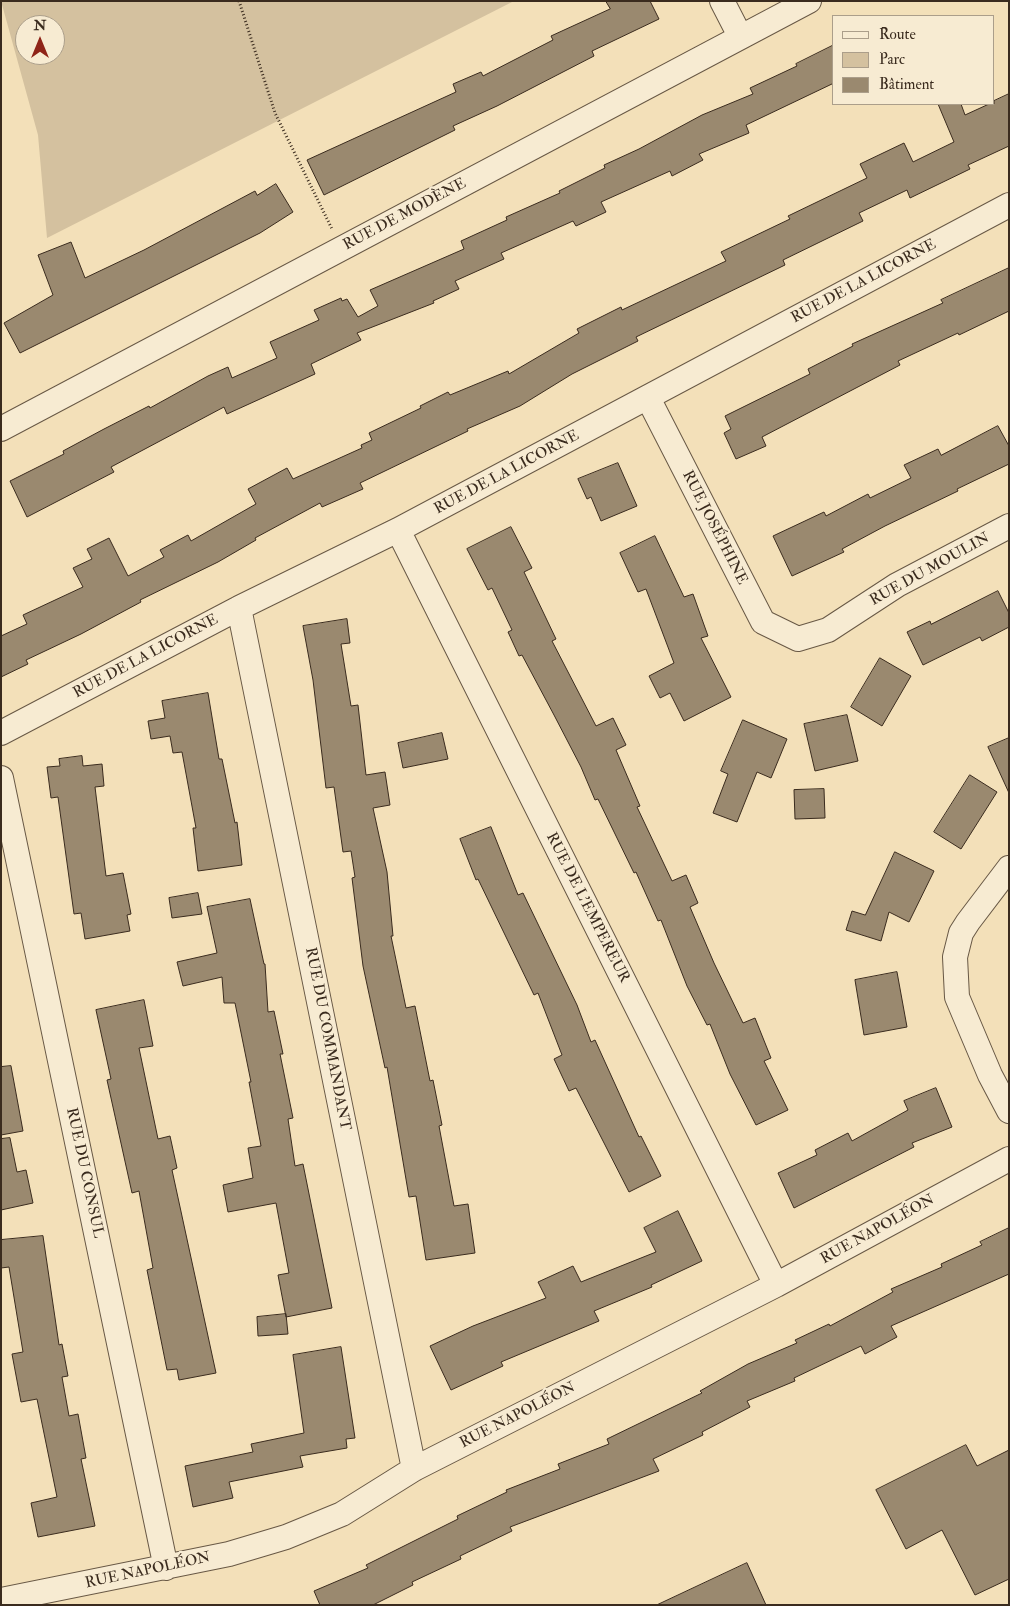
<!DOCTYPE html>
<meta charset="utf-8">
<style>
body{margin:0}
#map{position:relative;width:1010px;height:1606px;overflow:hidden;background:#f3e0b9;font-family:"IM FELL Double Pica",serif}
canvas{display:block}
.frame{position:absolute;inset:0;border:2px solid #3a2b1e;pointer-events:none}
.legend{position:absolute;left:832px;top:15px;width:162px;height:90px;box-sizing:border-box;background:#f7ebd2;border:1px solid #ab9e8a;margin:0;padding:6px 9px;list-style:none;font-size:15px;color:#3a2b1e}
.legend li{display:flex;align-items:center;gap:10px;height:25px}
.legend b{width:25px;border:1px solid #ab9e8a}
.north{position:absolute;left:15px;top:15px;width:50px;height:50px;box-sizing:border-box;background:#f7ebd2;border:1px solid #ab9e8a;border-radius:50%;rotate:0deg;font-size:14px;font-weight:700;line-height:20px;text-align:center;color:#3a2b1e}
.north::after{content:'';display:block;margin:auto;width:18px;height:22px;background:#8f2418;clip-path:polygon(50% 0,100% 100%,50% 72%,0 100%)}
</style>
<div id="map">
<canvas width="1010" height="1606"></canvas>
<div class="frame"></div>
<ul class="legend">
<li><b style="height:6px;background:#f7ebd2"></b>Route</li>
<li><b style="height:14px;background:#d4c19f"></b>Parc</li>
<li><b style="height:14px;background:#9a896f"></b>Bâtiment</li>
</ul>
<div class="north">N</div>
</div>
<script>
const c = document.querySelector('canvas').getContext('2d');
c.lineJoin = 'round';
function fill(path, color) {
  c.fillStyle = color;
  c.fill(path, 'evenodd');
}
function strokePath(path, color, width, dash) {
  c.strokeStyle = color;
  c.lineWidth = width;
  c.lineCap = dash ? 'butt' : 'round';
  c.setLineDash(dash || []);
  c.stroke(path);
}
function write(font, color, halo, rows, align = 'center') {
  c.font = font + ' "IM FELL Double Pica",serif';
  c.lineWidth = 4.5;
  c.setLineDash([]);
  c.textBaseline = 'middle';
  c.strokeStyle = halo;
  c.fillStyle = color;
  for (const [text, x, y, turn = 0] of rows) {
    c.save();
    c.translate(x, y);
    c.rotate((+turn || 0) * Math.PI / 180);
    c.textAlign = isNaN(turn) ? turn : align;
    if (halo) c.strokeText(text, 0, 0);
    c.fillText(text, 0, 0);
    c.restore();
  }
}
const green = new Path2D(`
 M1 1H514L47 238 38 135ZM25 25H55V55H25Z`);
const building = new Path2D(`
 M606 1H650L659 19 592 51 594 56 497 106 453 126 455 130 324 195 307 160 456 92 453 84 481 72 483 76 553 40 551 36 610 9Z
 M834 45V83L746 125 749 133 699 154 703 160 672 176 670 171 601 202 606 212 576 226 573 221 501 253 504 259 455 281 459 289 433 301 434 303 357 333 361 340 311 364 315 374 227 414 224 407 111 467 114 472 27 517 10 481 64 454 63 451 104 429 149 406 150 408 208 376 228 367 232 378 277 358 270 342 319 320 314 310 341 298 342 301 347 299 358 317 378 306 370 290 464 249 461 241 507 220 506 217 560 193 559 191 605 168 604 165 639 149 702 115 753 94 750 88 797 66 796 64Z
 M1009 94V146L968 165 970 169 910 198 907 190 859 213 863 221 783 260 785 265 636 337 638 341 572 374 520 406 467 429 468 431 360 483 363 489 322 507 320 503 255 538 256 540 218 562 140 600 141 602 81 634 26 660 28 664 1 677V636L27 624 23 615 83 587 73 568 92 559 87 549 109 538 128 576 164 557 160 550 188 535 191 541 256 504 248 489 287 468 293 479 362 448 361 445 372 440 369 433 421 408 420 406 448 392 450 395 508 371 509 374 579 333 577 329 621 307 622 310 726 261 721 252 790 219 788 216 867 178 860 164 904 143 913 162 954 142 938 104H961L965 115 989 104H994V101Z
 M276 184 293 212 260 233 20 353 4 323 53 295 38 255 71 242 85 278 144 250 255 191 257 195Z
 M1009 268V311L959 335 958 333 898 361 900 365 762 437 766 446 736 459 724 433 731 429 725 416 810 374 808 369 853 346 852 344 943 303 941 300Z
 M998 426 1009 446V464L957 489 958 491 885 526 842 549 844 552 792 576 773 536 824 512 826 516 868 494 870 498 911 478 904 465 938 449 941 455Z
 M618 463 637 506 601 521 591 497 587 499 578 479Z
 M511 527 532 568 524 572 556 639 552 641 596 726 613 718 626 745 616 750 640 806 637 807 672 881 686 875 698 903 690 907 714 963 743 1023 755 1018 771 1058 764 1061 788 1110 756 1125 730 1074 710 1024 707 1025 687 986 661 920 658 921 636 872 634 873 598 799 595 800 581 767 554 715 522 655 519 656 508 632 512 630 492 588 488 590 467 549Z
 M655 536 684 597 693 594 708 636 701 638 731 697 684 721 670 693 660 698 649 676 674 663 646 589 638 592 620 553Z
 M998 591 1009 613V627L982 641 980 637 923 665 907 632 930 621 931 624Z
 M347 619 350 643 341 644 351 706 358 705 366 775 385 772 390 805 373 808 387 872 393 936H391L406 1008 415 1006 430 1081 433 1080 442 1125 439 1126 454 1206 468 1204 475 1253 426 1260 416 1196 409 1197 387 1067 385 1068 363 966 352 878 355 877 351 851 343 852 334 787 326 788 313 680 303 626Z
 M880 658 911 676 882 726 851 707Z
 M208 693 219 759H222L235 823 237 822 242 865 198 871 193 828H196L182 752 173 753 170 736 151 739 148 721 165 718 162 701Z
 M847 715 858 761 815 771 804 724Z
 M743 720 787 739 771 778 757 772 737 822 713 813 728 774 721 771Z
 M442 733 448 759 403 768 398 743Z
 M1009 738V793L988 747Z
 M82 756 83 766 102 764 104 786 95 787 106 876 123 873 131 914 127 915 130 931 85 939 81 913 74 914 58 797 51 798 47 767 60 766 59 759Z
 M970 775 997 792 961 849 934 832Z
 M824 789 825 818 795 819 794 790Z
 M491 827 518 895 523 893 577 1005 591 1042 595 1040 639 1137 641 1136 661 1176 629 1192 576 1088 569 1091 554 1059 562 1055 538 993 534 995 478 879 476 880 460 839Z
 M895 852 934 871 909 922 889 912 881 941 846 930 852 911 865 915Z
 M198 893 202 914 172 918 169 898Z
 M250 899 264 964H265L268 1012 274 1011 283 1054H280L293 1118 288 1119 295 1166 303 1164 332 1308 286 1317 278 1275 289 1273 276 1203 228 1212 223 1185 253 1178 248 1148 261 1146 249 1082H251L235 1003H224L222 977 183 986 177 962 217 953 207 907Z
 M897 972 907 1027 864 1035 855 980Z
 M144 1000 153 1046 139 1048 158 1139 170 1136 177 1168 172 1170 216 1373 179 1380 177 1369 167 1370 147 1270 153 1268 139 1191 132 1193 107 1080 111 1079 96 1010Z
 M11 1066 23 1131 1 1135V1067Z
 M936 1088 952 1127 912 1143 914 1147 794 1208 778 1173 817 1155 815 1150 848 1133 852 1141 908 1110 904 1101Z
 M10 1138 17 1172 26 1170 33 1203 1 1210V1139Z
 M678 1211 702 1261 651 1285 652 1287 594 1311 599 1321 501 1362 503 1366 451 1390 430 1346 473 1326 546 1298 538 1282 573 1266 581 1282 656 1252 644 1228Z
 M1009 1228V1274L891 1326 897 1337 865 1354 861 1346 794 1378 795 1381 747 1401 750 1407 702 1432 703 1435 653 1459 659 1471 510 1527 512 1531 460 1556 461 1559 412 1582 413 1585 373 1605H320L314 1591 368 1568 366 1565 458 1519 457 1516 507 1492 506 1490 560 1469 558 1464 609 1444 607 1439 702 1393 700 1391 748 1364 797 1343 795 1340 829 1324 830 1326 893 1292 891 1289 942 1267 941 1264 982 1245 980 1242Z
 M43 1236 59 1345 62 1344 68 1376 62 1377 69 1416 78 1414 86 1458 81 1459 95 1526 38 1537 31 1503 57 1497 37 1399 21 1402 12 1354 23 1352 9 1267 1 1268V1240Z
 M286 1314 288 1334 258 1336 257 1317Z
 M341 1347 355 1438 346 1439 347 1448 300 1456 303 1467 229 1482 233 1498 193 1507 185 1466 253 1452 251 1444 304 1433 293 1355Z
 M966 1445 977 1466 1009 1450V1579L975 1595 942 1530 906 1549 876 1490Z
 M747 1563 766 1605H657Z`);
const path = new Path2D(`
 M239 1 275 113 332 229`);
const minor = new Path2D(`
 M722 1 740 36
 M648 398 763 622 798 639 828 630 897 585 1009 526
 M1 429 809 1
 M398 530 776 1285
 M239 608 414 1469
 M1 733 239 608 398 530 1009 205
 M1 778 166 1568
 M1009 868 968 922 961 933 955 957 957 997 990 1075 1009 1111
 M1 1600 229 1554 286 1537 342 1514 414 1469 776 1285 1009 1159`);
const streetNames = [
 ["RUE DE MODÈNE",405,215,-28],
 ["RUE DE LA LICORNE",864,282,-28],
 ["RUE DE LA LICORNE",507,473,-28],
 ["RUE JOSÉPHINE",714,528,63],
 ["RUE DU MOULIN",930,570,-29],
 ["RUE DE LA LICORNE",146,657,-28],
 ["RUE DE L'EMPEREUR",587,908,63],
 ["RUE DU COMMANDANT",327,1039,79],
 ["RUE DU CONSUL",84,1173,78],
 ["RUE NAPOLÉON",878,1230,-29],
 ["RUE NAPOLÉON",518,1416,-27],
 ["RUE NAPOLÉON",148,1571,-12]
];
fill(green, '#d4c19f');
fill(building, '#9a896f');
strokePath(building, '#3a2b1e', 1);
strokePath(minor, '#685845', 26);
strokePath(path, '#3a2b1e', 3, [1, 2.5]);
strokePath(minor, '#f7ebd2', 24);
write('15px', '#3a2b1e', '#f7ebd2', streetNames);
</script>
